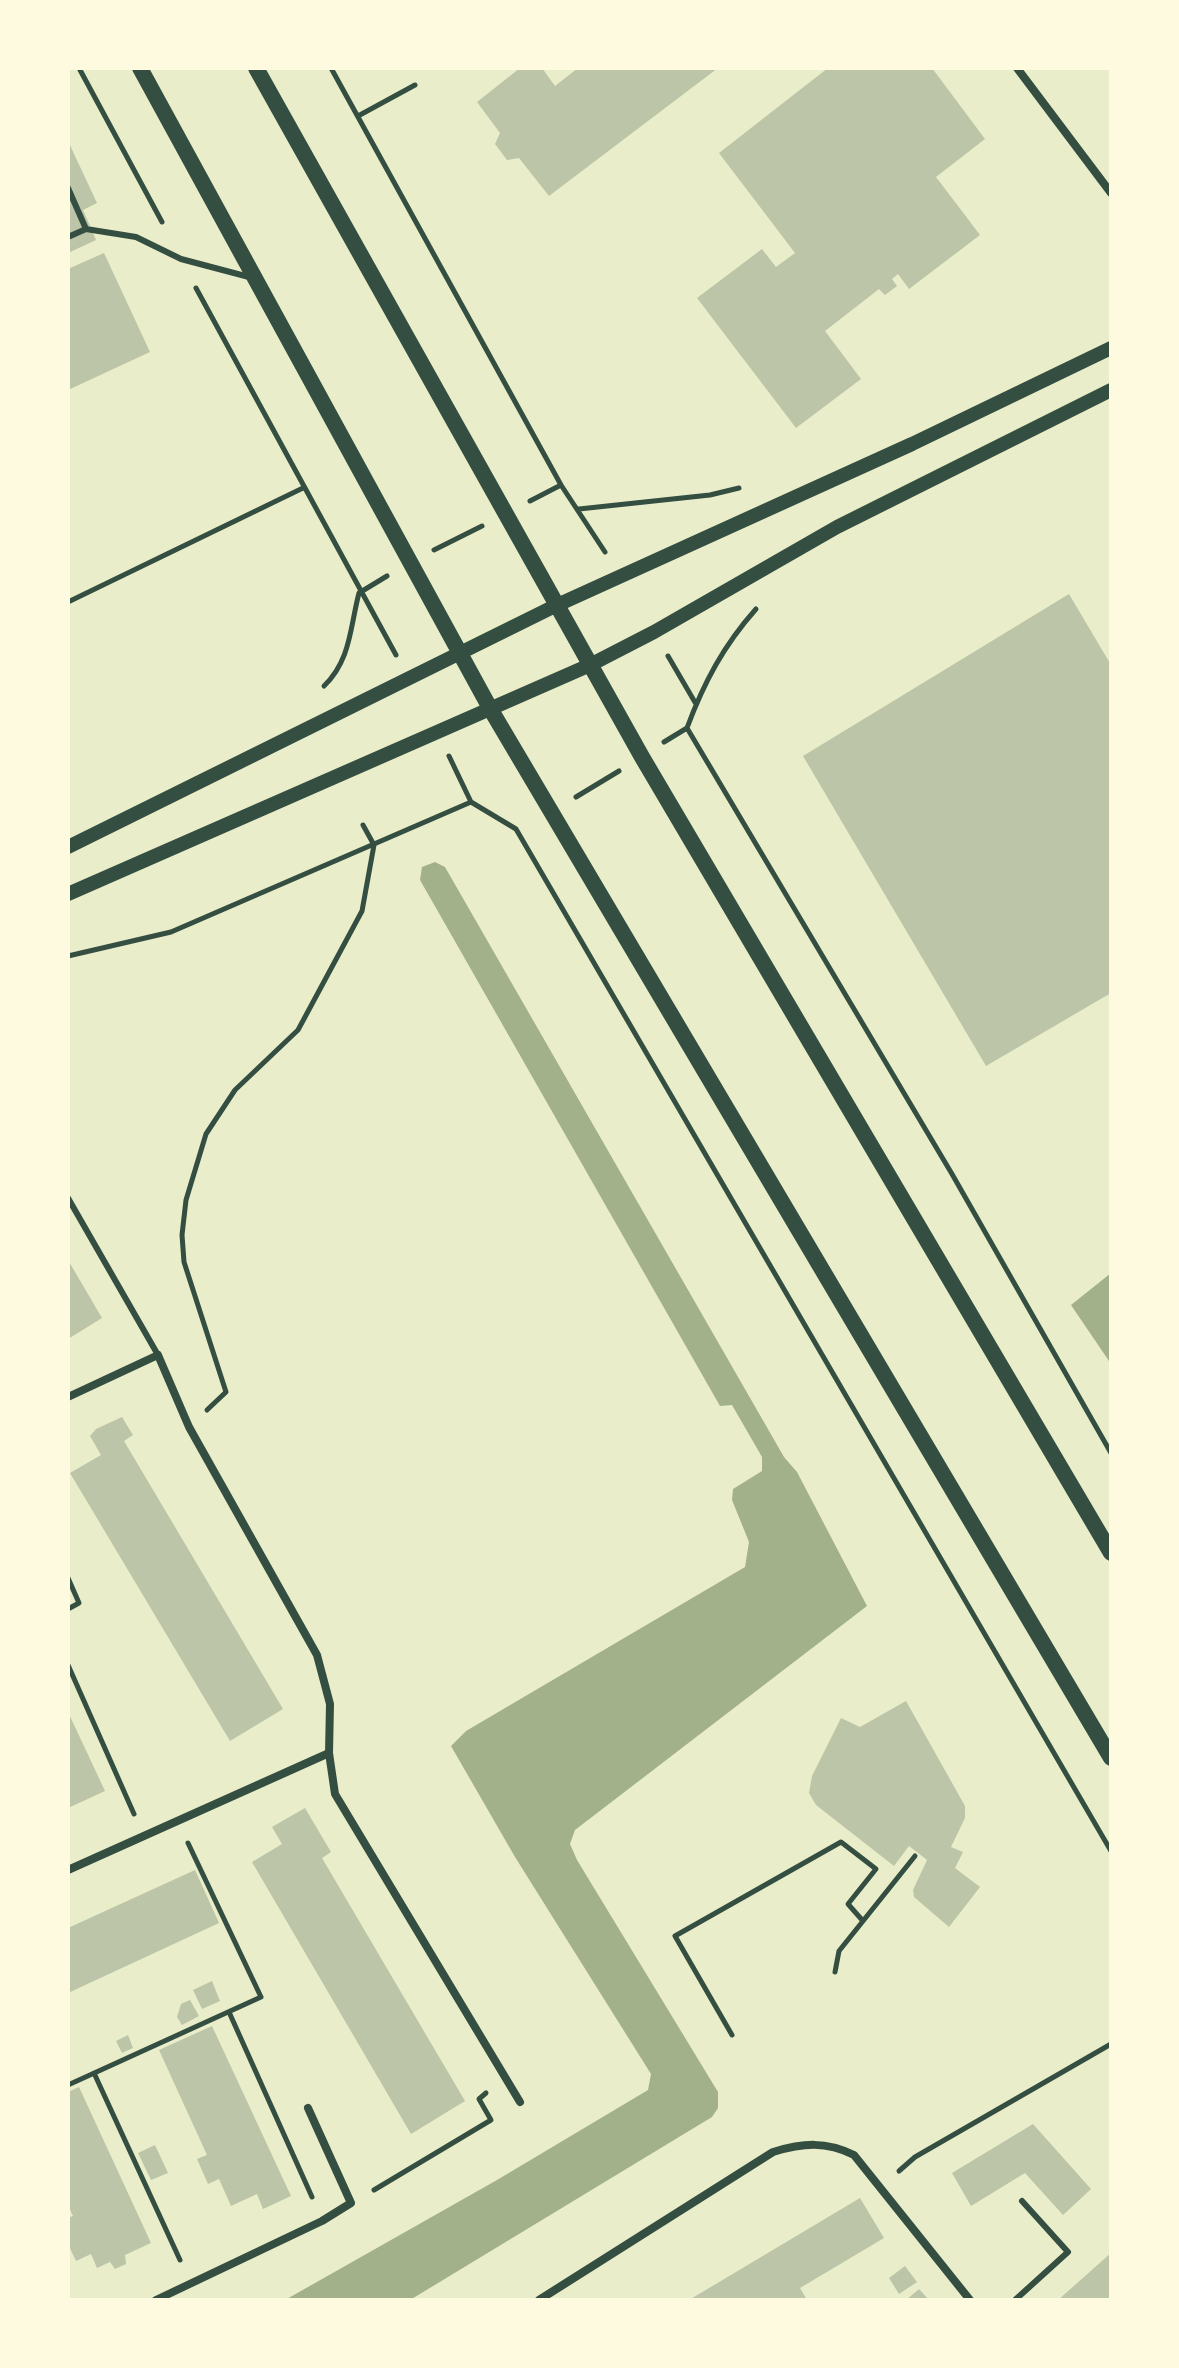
<!DOCTYPE html>
<style>
body{margin:0}
#map{position:relative;width:1179px;height:2368px;overflow:hidden;background:#e9edc9;font-family:Lato,sans-serif}
canvas{display:block}
.frame{position:absolute;inset:0;border:70px solid #fefae0;pointer-events:none}
</style>
<div id="map">
<canvas width="1179" height="2368"></canvas>
<div class="frame"></div>
</div>
<script>
const c = document.querySelector('canvas').getContext('2d');
c.lineJoin = 'round';
function fill(path, color) {
  c.fillStyle = color;
  c.fill(path, 'evenodd');
}
function strokePath(path, color, width, dash) {
  c.strokeStyle = color;
  c.lineWidth = width;
  c.lineCap = dash ? 'butt' : 'round';
  c.setLineDash(dash || []);
  c.stroke(path);
}
const water = new Path2D(`
 M435 862 445 867 784 1457 797 1472 867 1606 575 1830 570 1844 577 1860 718 2092V2108L712 2117 410 2300H285L497 2180 648 2090 651 2074 515 1857 451 1746 466 1731 745 1567 749 1542 732 1500 733 1489 762 1471V1457L732 1405 720 1406 420 880 422 867Z
 M1111 1273V1364L1071 1305Z`);
const building = new Path2D(`
 M520 68H542L555 86 578 68H718L549 196 519 158 507 160 495 144 500 133 477 102Z
 M828 68H932L985 139 936 177 980 235 909 289 898 274 892 279 897 286 885 295 879 289 825 331 861 379 796 428 697 298 762 249 776 267 795 253 719 153Z
 M68 141 97 203 83 210 96 240 68 253Z
 M104 253 150 352 68 390V269Z
 M1069 594 1111 665V993L986 1066 803 756Z
 M68 1260 102 1318 68 1339Z
 M122 1417 133 1435 124 1441 283 1709 230 1741 70 1473 101 1455 90 1436 96 1429Z
 M906 1701 965 1806V1818L951 1847 963 1852 955 1868 980 1887 949 1927 914 1897 913 1890 927 1860 909 1846 894 1866 816 1805 809 1793 812 1776 841 1718 860 1727Z
 M68 1712 105 1791 68 1808Z
 M305 1808 331 1852 322 1858 465 2101 411 2134 252 1862 282 1844 272 1827Z
 M195 1870 219 1923 68 1993V1928Z
 M212 1981 220 2001 202 2009 193 1990Z
 M190 2000 199 2016 182 2025 177 2017 181 2004Z
 M212 2026 291 2196 263 2209 257 2194 231 2206 219 2179 208 2184 197 2159 207 2155 159 2050Z
 M128 2035 133 2048 122 2053 116 2041Z
 M79 2087 151 2243 125 2255 126 2264 115 2269 110 2262 97 2268 91 2254 76 2261 68 2244V2218L73 2216 68 2205V2092Z
 M1033 2124 1091 2189 1063 2215 1025 2173 971 2206 952 2173Z
 M155 2145 168 2173 151 2180 138 2153Z
 M860 2198 884 2238 800 2288 807 2300H689Z
 M1111 2253V2300H1058Z
 M905 2266 917 2282 899 2294 889 2278Z
 M919 2289 929 2300H906Z`);
const path = new Path2D(`
 M79 68 162 222
 M331 68 561 485 605 552
 M358 116 415 85
 M196 288 396 655
 M530 501 561 485
 M579 509 710 495 739 488
 M434 550 482 526
 M68 602 303 488
 M668 656 696 704
 M324 686C351 660 350 627 359 593L387 576
 M687 728 952 1174 1111 1453
 M687 728C704 682 724 645 756 609
 M664 742 687 728
 M449 756 471 802 516 829 1111 1851
 M576 797 619 771
 M68 956 171 932 471 802
 M207 1410 226 1392 184 1262 182 1235 186 1200 206 1134 235 1090 298 1030 362 911 374 845 363 825
 M68 1578 79 1603 68 1609
 M68 1665 134 1814
 M835 1972 839 1951 915 1856
 M229 2012 312 2197
 M732 2035 675 1936 841 1842 876 1869 848 1904 863 1921
 M94 2073 180 2260
 M68 2085 261 1997 188 1843
 M899 2171 915 2157 1111 2044
 M374 2190 491 2120 479 2099 486 2093`);
const service = new Path2D(`
 M68 188 86 229 136 237 181 259 249 277
 M68 237 86 229
 M68 1198 158 1355
 M1015 2300 1068 2252 1022 2201`);
const minor = new Path2D(`
 M1017 68 1111 193
 M68 1397 158 1355 189 1427 317 1655 330 1704 329 1753 335 1794 520 2102
 M68 1870 329 1753
 M156 2300 322 2221 351 2203 308 2108
 M539 2300 773 2152C803 2143 826 2141 854 2155L970 2300`);
const tertiary = new Path2D(`
 M68 847 557 605 912 444 1111 348
 M68 894 590 665 654 632 837 527 1111 390`);
const secondary = new Path2D(`
 M140 68 491 710 1111 1758
 M256 68 642 757 1111 1553`);
fill(water, '#a3b18a');
fill(building, '#bcc5a7');
strokePath(path, '#344e41', 5);
strokePath(service, '#344e41', 6);
strokePath(minor, '#344e41', 8);
strokePath(tertiary, '#344e41', 14);
strokePath(secondary, '#344e41', 16);
</script>
